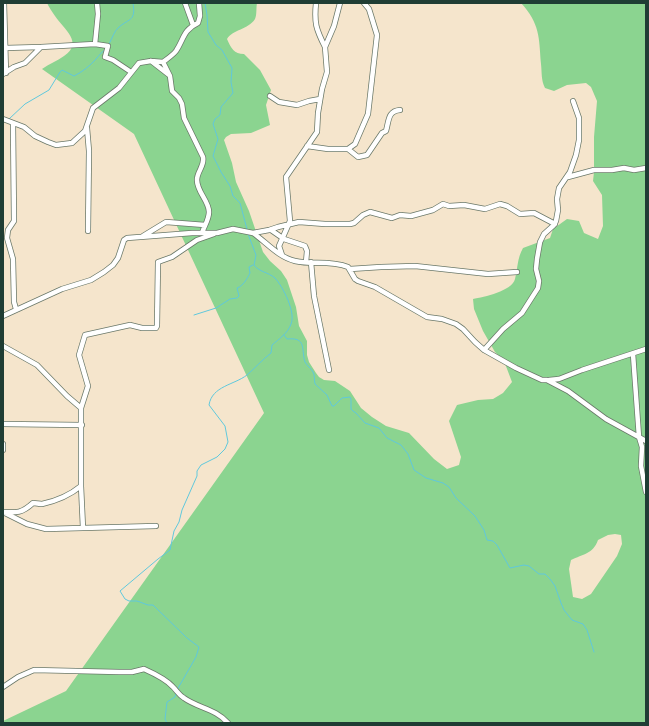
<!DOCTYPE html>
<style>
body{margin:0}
#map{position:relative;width:649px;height:726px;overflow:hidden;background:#f5e5cc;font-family:"Playpen Sans",sans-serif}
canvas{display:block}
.frame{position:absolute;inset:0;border:4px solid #1f3d34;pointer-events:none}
</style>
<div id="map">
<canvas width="649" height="726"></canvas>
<div class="frame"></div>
</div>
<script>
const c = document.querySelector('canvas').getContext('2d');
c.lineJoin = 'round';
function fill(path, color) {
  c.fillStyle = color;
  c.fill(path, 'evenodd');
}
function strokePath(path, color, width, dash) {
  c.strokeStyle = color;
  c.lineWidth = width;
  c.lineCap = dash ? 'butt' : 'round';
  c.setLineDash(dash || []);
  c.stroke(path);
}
const green = new Path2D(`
 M47 3H257C256 8 257 15 255 19 248 30 233 29 227 39 231 48 234 54 244 54L260 70 271 90 266 105 270 125 251 133 231 134 226 137 224 140 232 163 236 182 249 211 263 252 270 261 281 271 287 280 296 307 299 326 307 341V355L309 362 316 373 319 377 324 380 335 381 350 391 361 408 372 417 386 426 409 433 434 459 447 469 459 465 461 457 449 421 457 405 478 400 493 399 503 393 512 382 504 361 495 352 483 331 474 309 473 299C484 297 512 291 515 279 518 267 517 259 523 248L550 238 553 229 567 219 579 221 584 233 598 239 603 226 602 195 593 181 594 172V137L597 101 591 87 586 83 567 85 554 91 545 88C541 80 542 73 541 64 539 37 540 24 521 3H646V723H3V721L66 691 264 413 134 134 42 69C49 64 57 61 64 56 84 43 64 29 55 16 52 12 49 7 47 3ZM615 534 621 535 622 544 617 556 591 594 582 599 573 597 569 569 571 560C583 554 593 554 598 540L608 535Z`);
const stream = new Path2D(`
 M205 3 207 15 208 32 216 45 222 50 232 68 231 82 233 93 221 107 220 115 215 119 213 124 218 139 213 156 221 172 230 186 233 196 240 203 247 229
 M109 44C112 39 114 31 119 27 130 18 136 21 133 3
 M9 119 25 104 49 90 60 72 62 70 74 76C82 72 90 66 96 59 99 56 101 52 105 50
 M194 315 216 308 230 299 237 298 239 296 237 288C243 286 247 279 250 273L249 267 253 265
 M284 335 287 339C307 337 301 349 305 362 307 366 311 368 313 372 315 375 314 380 315 384L327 395 332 406H334L342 398 350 397 351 399V409L353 411 356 413 365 423 379 428 387 438 401 445 408 454 414 470 426 478 443 483 449 487 456 498 475 516 484 530 487 540 493 541 497 545 510 568 524 565 529 566 539 574H545L550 579 555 586 561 603 564 610 572 620 583 624 587 630 594 652
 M177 690 196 657 199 647 187 638 153 605H148L137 601H129L125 599 120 591 158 559 170 550 174 531 179 522 182 510 197 476V471L201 465 217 457 225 449 228 442 225 426 209 405C212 386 234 385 247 375 255 368 262 360 271 353L272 345C279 339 288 333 291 324 296 312 283 287 275 278 268 272 259 272 254 265L256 255 248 234
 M167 723 165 719 167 702 175 697 176 693`);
const minor = new Path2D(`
 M4 3 6 73
 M97 3 98 14 95 44 108 46 105 57 113 60 131 72
 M185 3 193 25
 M316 3C314 23 316 29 325 47
 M5 48 41 47
 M151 61 169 75
 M163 62 170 76 172 91 179 98 182 104 184 118 203 157C205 166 197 171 197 180 197 192 209 201 209 212 209 220 204 226 202 233
 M3 74 14 67 25 63 41 47 95 44
 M270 96 279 102 297 105 309 101 320 99
 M3 119 24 127 35 136 48 142 56 145 72 143 85 131 93 108 119 88 139 63 151 61 163 62C167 59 173 55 176 51 184 39 183 30 198 23L200 16 199 3
 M13 123 14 221 8 230 7 238 13 259 14 302 16 309
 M87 128 89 151 88 231
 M307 146 328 149H348L358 157 367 155 382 133 386 131C389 120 388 111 400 110
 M348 149 355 144 368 114 377 35 369 9 364 3
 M568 177 594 170H612L624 168 634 170 646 168
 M271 230 284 239 305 246 307 251 306 262
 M253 233 269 230 278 227 299 222 325 224H350L354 223 363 215 370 212 392 218 400 215 411 216 433 210 443 204 449 206 464 205 485 209 500 204 507 206 520 214 534 213 555 224
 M143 236 166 222 205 225
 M282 255 279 246 290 221 286 177 317 132 318 113 322 89 327 72 325 47 334 26 340 3
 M311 262 314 296 329 370
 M350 269 381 267 415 266 488 274 517 272
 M3 316 62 289 91 280 104 272 113 265 118 258 124 240 127 238 192 233H217L233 229 253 233C266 242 278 257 295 261 312 265 330 260 348 267L355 279 358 281 375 287 427 317 442 319 456 324 463 329 475 342 484 350 516 368 542 380H547L568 391 606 419 646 441
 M3 346 37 365 67 396 81 408V486C70 495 56 501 42 504 39 504 36 503 33 503 22 513 17 513 3 512
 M484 350 503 329 522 313 538 288 539 281 536 269 537 259 540 242 544 234 554 225 556 221 558 210 557 199 559 188 570 172 576 155 579 140V118L573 101
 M633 354 639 437 642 447 641 466 646 492
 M549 380 559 379 582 370 646 349
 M81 408 88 386 79 355 85 335 130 325 142 328H156L157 326 158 262 172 257 197 240 214 234
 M3 424 82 425
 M3 444V450
 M81 486 83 528
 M5 513 27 524 46 529 156 526
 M3 687 18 677 34 670 119 672H132L144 669C153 673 166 679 173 687 177 691 179 695 184 698 198 708 216 709 228 723`);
fill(green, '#8bd490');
strokePath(stream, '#60c8dc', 1);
strokePath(minor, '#6a7869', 6);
strokePath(minor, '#fff', 4.5);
</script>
